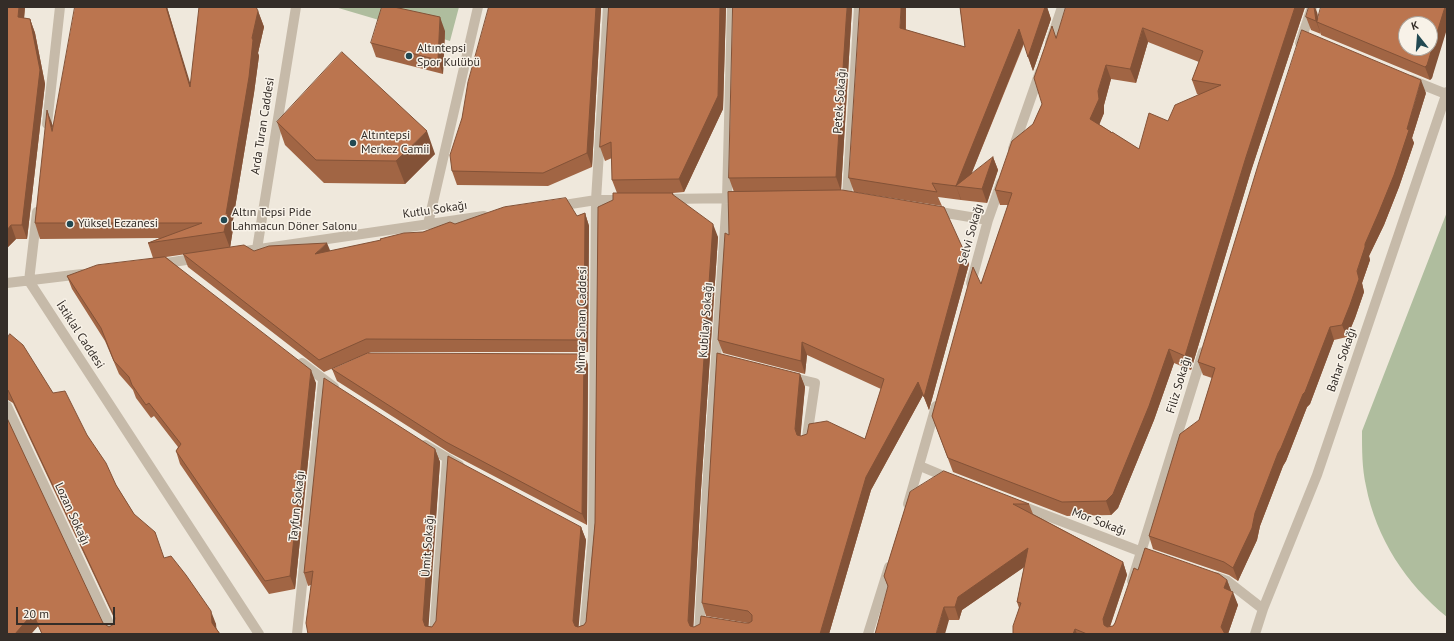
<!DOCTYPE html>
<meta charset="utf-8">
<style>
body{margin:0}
#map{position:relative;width:1454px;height:641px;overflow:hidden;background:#efe8dc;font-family:"PT Sans",sans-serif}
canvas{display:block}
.frame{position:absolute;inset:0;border:8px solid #342d28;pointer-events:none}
.north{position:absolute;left:1398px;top:16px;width:40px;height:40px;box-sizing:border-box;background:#f8f2e8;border:1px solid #aaa39b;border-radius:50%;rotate:343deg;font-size:11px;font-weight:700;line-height:16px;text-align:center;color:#342d28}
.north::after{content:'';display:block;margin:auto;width:14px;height:18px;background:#224952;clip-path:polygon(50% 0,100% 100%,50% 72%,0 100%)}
.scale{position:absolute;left:16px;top:607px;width:99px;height:18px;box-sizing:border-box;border:2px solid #342d28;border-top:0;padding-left:5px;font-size:12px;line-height:14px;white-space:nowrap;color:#342d28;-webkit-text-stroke:3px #f8f2e8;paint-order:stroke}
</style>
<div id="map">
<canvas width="1454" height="641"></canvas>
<div class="frame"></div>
<div class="north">K</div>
<div class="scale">20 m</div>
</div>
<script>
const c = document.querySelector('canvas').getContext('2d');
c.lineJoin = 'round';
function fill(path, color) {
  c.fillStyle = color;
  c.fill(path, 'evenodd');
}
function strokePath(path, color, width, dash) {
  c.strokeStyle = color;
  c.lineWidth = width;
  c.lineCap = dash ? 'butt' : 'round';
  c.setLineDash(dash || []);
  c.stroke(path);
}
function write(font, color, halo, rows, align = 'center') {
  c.font = font + ' "PT Sans",sans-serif';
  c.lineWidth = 3;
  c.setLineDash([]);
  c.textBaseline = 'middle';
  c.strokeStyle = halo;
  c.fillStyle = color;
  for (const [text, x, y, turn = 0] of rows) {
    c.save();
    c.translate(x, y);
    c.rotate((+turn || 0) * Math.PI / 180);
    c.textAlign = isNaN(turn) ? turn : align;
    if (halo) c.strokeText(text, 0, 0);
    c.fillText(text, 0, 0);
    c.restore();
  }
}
const green = new Path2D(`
 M335 7H459L450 41Z
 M1447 212V617C1406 584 1376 538 1366 486 1362 468 1362 450 1362 431Z`);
const minor = new Path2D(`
 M1050 43 1062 7
 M1300 43 1312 7
 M1411 80 1446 94
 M47 124 60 7
 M1013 149 1040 72
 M847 197 859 7
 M665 199 741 198
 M558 206 596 200H625
 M934 211 988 220
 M37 212 29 281 259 634
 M428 224 478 7
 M257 249 296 7
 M239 252 484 216
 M160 264 199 258
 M7 283 82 274
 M971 283 988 220 1001 183
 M302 363 334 387
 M790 377 815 383 807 437
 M7 406 114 634
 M425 445 459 465
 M920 466 951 479
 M908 504 936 406
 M1019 505 1147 554
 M1216 577 1227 581 1263 609
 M1132 581 1203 352
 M297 634 323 380
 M434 634 447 459
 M584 634 593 536 596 200 608 7
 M699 634 707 490 727 198 732 7
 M868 634 889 567
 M1255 634 1263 609 1317 475 1447 92`);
const wall = new Path2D(`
 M7 7H25L24 18 30 19 35 33 45 84 27 239H16L7 248Z
 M167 7 190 85 258 11 264 27 258 53 259 56 254 93 232 226 233 229 230 248 254 251H330L423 232 455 224 577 216 585 213 589 226 588 352H371L324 372 188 267 183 254 193 253 166 257 316 383 295 589 269 594 180 464 176 451 178 447 154 416 151 418 136 398 133 390 119 374 105 341 72 289 67 276 153 258 148 243 160 238 40 239 35 223 53 125Z
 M489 7H601L592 167 548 186 457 185 452 171 462 118Z
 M609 7H726L723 109 684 192 673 193 674 196 718 237 701 490 693 627H694L748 623 706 616 702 603 800 374 805 387 800 436 865 439 881 389 807 355 805 374 723 353 718 340 734 192 729 178 852 7 841 190 969 264 929 410 923 395 871 490 829 634H308L311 585 308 586 304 573 435 449 440 462 428 626 432 627 581 527 586 540 578 627 584 625 586 622 595 523 613 200 617 193 612 180V158L605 161 600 147Z
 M906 7V30L965 47 960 7H1047L1051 19 1033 71 1024 44 971 175 993 157 998 170 987 203 961 200V199V200L938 197 942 206 854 192 849 178Z
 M1305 7 1251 171 1191 370 1174 363 1154 420 1118 508 1111 515 1067 516 953 472 932 416 981 284 1008 205H1000L995 190 1033 124 1042 104 1056 37ZM1148 42 1199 62 1192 80 1197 94 1199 95 1139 149 1111 132 1099 124 1104 113V105L1111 79 1136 83Z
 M1447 7 1432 78 1430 80 1321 35 1320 31 1321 34 1311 30 1306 17 1317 12 1318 18Z
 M445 31 443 74 376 57 371 43Z
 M1426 93 1412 138 1414 143 1399 187 1384 225 1369 256 1370 260 1362 283 1364 292 1355 318 1347 337 1334 340 1310 404 1307 407 1286 461 1283 466 1260 526 1257 540 1238 581 1229 575 1153 549 1149 536 1199 420 1212 378 1203 375 1198 362Z
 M277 122 435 154 405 184 324 183 285 145Z
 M7 339 53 393 87 435 116 485 134 514 164 558 216 624V628L220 634H42L38 626 31 634H7V418L103 623 109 627 114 624 115 620 13 403 8 400H7Z
 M584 354 588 365 587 525 450 453 337 381 332 369Z
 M910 492 1029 504 1033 514 1123 562 1127 575 1110 627 1113 626 1115 623 1138 570 1227 580 1231 591 1238 605 1228 634H1013L1019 608 1017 602 1024 567 962 610 959 620H949L888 587 884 576Z`);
const shadedWall = new Path2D(`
 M19 7H25L23 31 18 17Z
 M166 7H167L196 102 190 87Z
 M596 7H601L592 167 587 153Z
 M720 7H726L723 109 684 192 679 179Z
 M847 7H852L841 191 836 177Z
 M901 7H906L905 42 900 28Z
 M1045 7H1047L1051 19 1033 71 1028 57Z
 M1295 7H1305L1251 171 1191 370 1185 356 1246 157Z
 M1314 7H1315L1317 12 1319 23 1317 22 1321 34 1316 21Z
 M1445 7H1447V29L1432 78 1430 80 1425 67Z
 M258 11 264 27 258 53 259 56 254 93 232 226 233 229 230 248 224 232 226 214 252 38Z
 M440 17 445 31 443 74 438 60Z
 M30 19 35 33 45 84 27 239 22 225Z
 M1143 28 1148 42 1136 83 1130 69Z
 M1019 29 1024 42 966 187 956 186 961 199V200L956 186Z
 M1106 65 1111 79 1104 105V113L1096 133 1090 119Z
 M1421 80 1426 93 1412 138 1414 143 1399 187 1384 225 1369 256 1370 260 1362 283 1364 292 1355 318 1347 337 1342 325 1365 244 1407 129Z
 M47 110 53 126 52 131Z
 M427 131 435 154 405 184 396 161Z
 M993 157 998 170 987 203 982 189Z
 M585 213 589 226 588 352 584 340Z
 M713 224 718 237 701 490 693 634 688 621 696 477Z
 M11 225 16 239 7 248V230Z
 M327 243 332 255 315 254Z
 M964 251 969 264 929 410 924 397Z
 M1330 327 1334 340 1310 404 1307 407 1286 461 1283 466 1260 526 1257 540 1238 581 1233 568 1255 513 1278 453Z
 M802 342 807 355 805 374 801 361Z
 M1169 349 1174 363 1154 420 1118 508 1111 515 1106 501Z
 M584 354 588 365 587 525 582 514Z
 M311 370 316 383 295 589 290 576Z
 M800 374 805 387 800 442 795 429Z
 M918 382 923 395 871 490 829 634H820L866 477Z
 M435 449 440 462 428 634 423 620Z
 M581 527 586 540 578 634 573 621Z
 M1028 548 1033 561 962 610 959 620 955 607 958 597Z
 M1123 562 1127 575 1108 632 1104 625 1103 619Z
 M1227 580 1232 593 1224 588Z
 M1233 592 1238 605 1228 634H1224L1221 627Z
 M944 607 949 620 945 634H936Z
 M211 611 216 624 217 634 212 623Z
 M33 613 38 626 31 634H15Z
 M1075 629 1077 634H1073Z`);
const building = new Path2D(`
 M7 7H19L18 17 30 19 40 70 22 225H11L7 230Z
 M75 7H166L190 87 199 7H256L258 11 252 38 253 40 249 77 226 214 228 213 224 232 148 243 202 223H35L47 110 52 131Z
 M382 7H394L440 17 438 60 371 43Z
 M489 7H596L587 153 543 173 452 171 450 155 462 118 468 82Z
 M609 7H720L718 96 679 179 612 180 611 142 600 147Z
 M733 7H847L836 177 729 178Z
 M860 7H901L900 28 965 47 960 7H1045L1028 57 1019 29 956 186 932 183 937 192 849 178Z
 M1066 7H1295L1246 157 1185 356 1169 349 1149 406 1113 494 1106 501 1062 502 948 458 932 416 973 267 981 284 1012 193 995 190 1012 141 1033 124 1042 104 1034 78 1052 26 1056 38ZM1143 28 1203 51 1192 80 1221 85 1175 105 1168 121 1149 113 1139 149 1112 132 1111 133V132L1090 119 1099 99 1098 91 1106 65 1130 69Z
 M1309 7H1314L1316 21 1306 17Z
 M1321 7H1445L1427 65 1425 67 1317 22ZM1406 24H1430V48H1406Z
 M1302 30 1421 80 1407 129 1409 130 1394 175 1379 212 1365 244V247L1357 271 1359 279 1350 305 1342 325 1330 327 1305 392 1303 394 1281 448 1278 453 1255 513 1252 528 1233 568 1224 562 1149 536 1180 434 1199 420 1215 368 1198 362 1259 162Z
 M342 52 427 131 396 161 316 160 277 122Z
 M993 157 982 189 956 186Z
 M842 190 944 207 964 251 924 397 918 382 866 477 820 634H308L306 623 313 571 304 573 324 378 435 449 423 620 425 626 432 627 436 621 448 456 581 527 573 621 575 626 578 627 584 625 586 622 595 523 598 207 613 200V193H673L672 194 713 224 696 477 688 621 690 626 694 627 700 624 701 616 745 623H749L752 621V615L748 611 702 603 717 353 800 374 795 429 797 435 801 436 807 434 809 424 827 421 865 439 884 379 802 342 801 361 718 340 725 233 729 235 728 192Z
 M566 198 577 216 585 213 584 340 366 339 319 360 183 254 244 245 254 251 269 246 327 243 315 254 381 240 380 239 404 233 423 232 450 222 455 224 504 207Z
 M165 257 311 370 290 576 265 581 176 451 181 444 149 403 146 405 132 385 129 377 114 361 101 328 67 276 97 265Z
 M10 334 23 345 53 393 65 391 87 435 106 463 116 485 134 514 155 532 164 558 171 556 186 575 211 611 212 623 220 634H42L33 613 15 634H7V418L103 623 109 627 114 624 115 618 8 390 7 389V339Z
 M368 353 584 354 582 514 446 442 332 369Z
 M944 471 1029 504H1013L1123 562 1103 619 1104 625 1107 627 1113 626 1115 623 1134 568 1138 570 1145 548 1219 574 1227 580 1224 588 1233 592 1221 627 1225 634H1087L1075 629 1073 634H1013V626L1021 603 1017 602 1028 548 958 597 955 607H944L936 634H875L888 586 884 576 910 492Z`);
const markers = [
 [409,56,4,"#224952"],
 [353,143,4,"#224952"],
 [224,220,4,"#224952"],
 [70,224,4,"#224952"]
];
const poiNames = [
 ["Altıntepsi",417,49],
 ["Spor Kulübü",417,63],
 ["Altıntepsi",361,136],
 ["Merkez Camii",361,150],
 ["Altın Tepsi Pide",232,213],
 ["Lahmacun Döner Salonu",232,227],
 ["Yüksel Eczanesi",78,224]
];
const streetNames = [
 ["Petek Sokağı",840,101,-86],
 ["Arda Turan Caddesi",263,126,-81],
 ["Kutlu Sokağı",435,210,-8],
 ["Selvi Sokağı",971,234,-74],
 ["Mimar Sinan Caddesi",582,320,-89],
 ["Kubilay Sokağı",706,320,-86],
 ["İstiklal Caddesi",80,335,57],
 ["Bahar Sokağı",1342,360,-71],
 ["Filiz Sokağı",1179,385,-73],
 ["Tayfun Sokağı",297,506,-84],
 ["Lozan Sokağı",72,514,65],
 ["Mor Sokağı",1099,522,21],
 ["Ümit Sokağı",428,546,-86]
];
fill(green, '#afbd9e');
strokePath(minor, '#c6baa9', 10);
fill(wall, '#a16544');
fill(shadedWall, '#835237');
fill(building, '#bb754f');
strokePath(building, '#835237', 1);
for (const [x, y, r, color] of markers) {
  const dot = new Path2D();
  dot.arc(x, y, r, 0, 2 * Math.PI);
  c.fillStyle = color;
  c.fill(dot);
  strokePath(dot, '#f8f2e8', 1.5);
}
write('12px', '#342d28', '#f8f2e8', poiNames, 'left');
write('12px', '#342d28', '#f8f2e8', streetNames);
</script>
